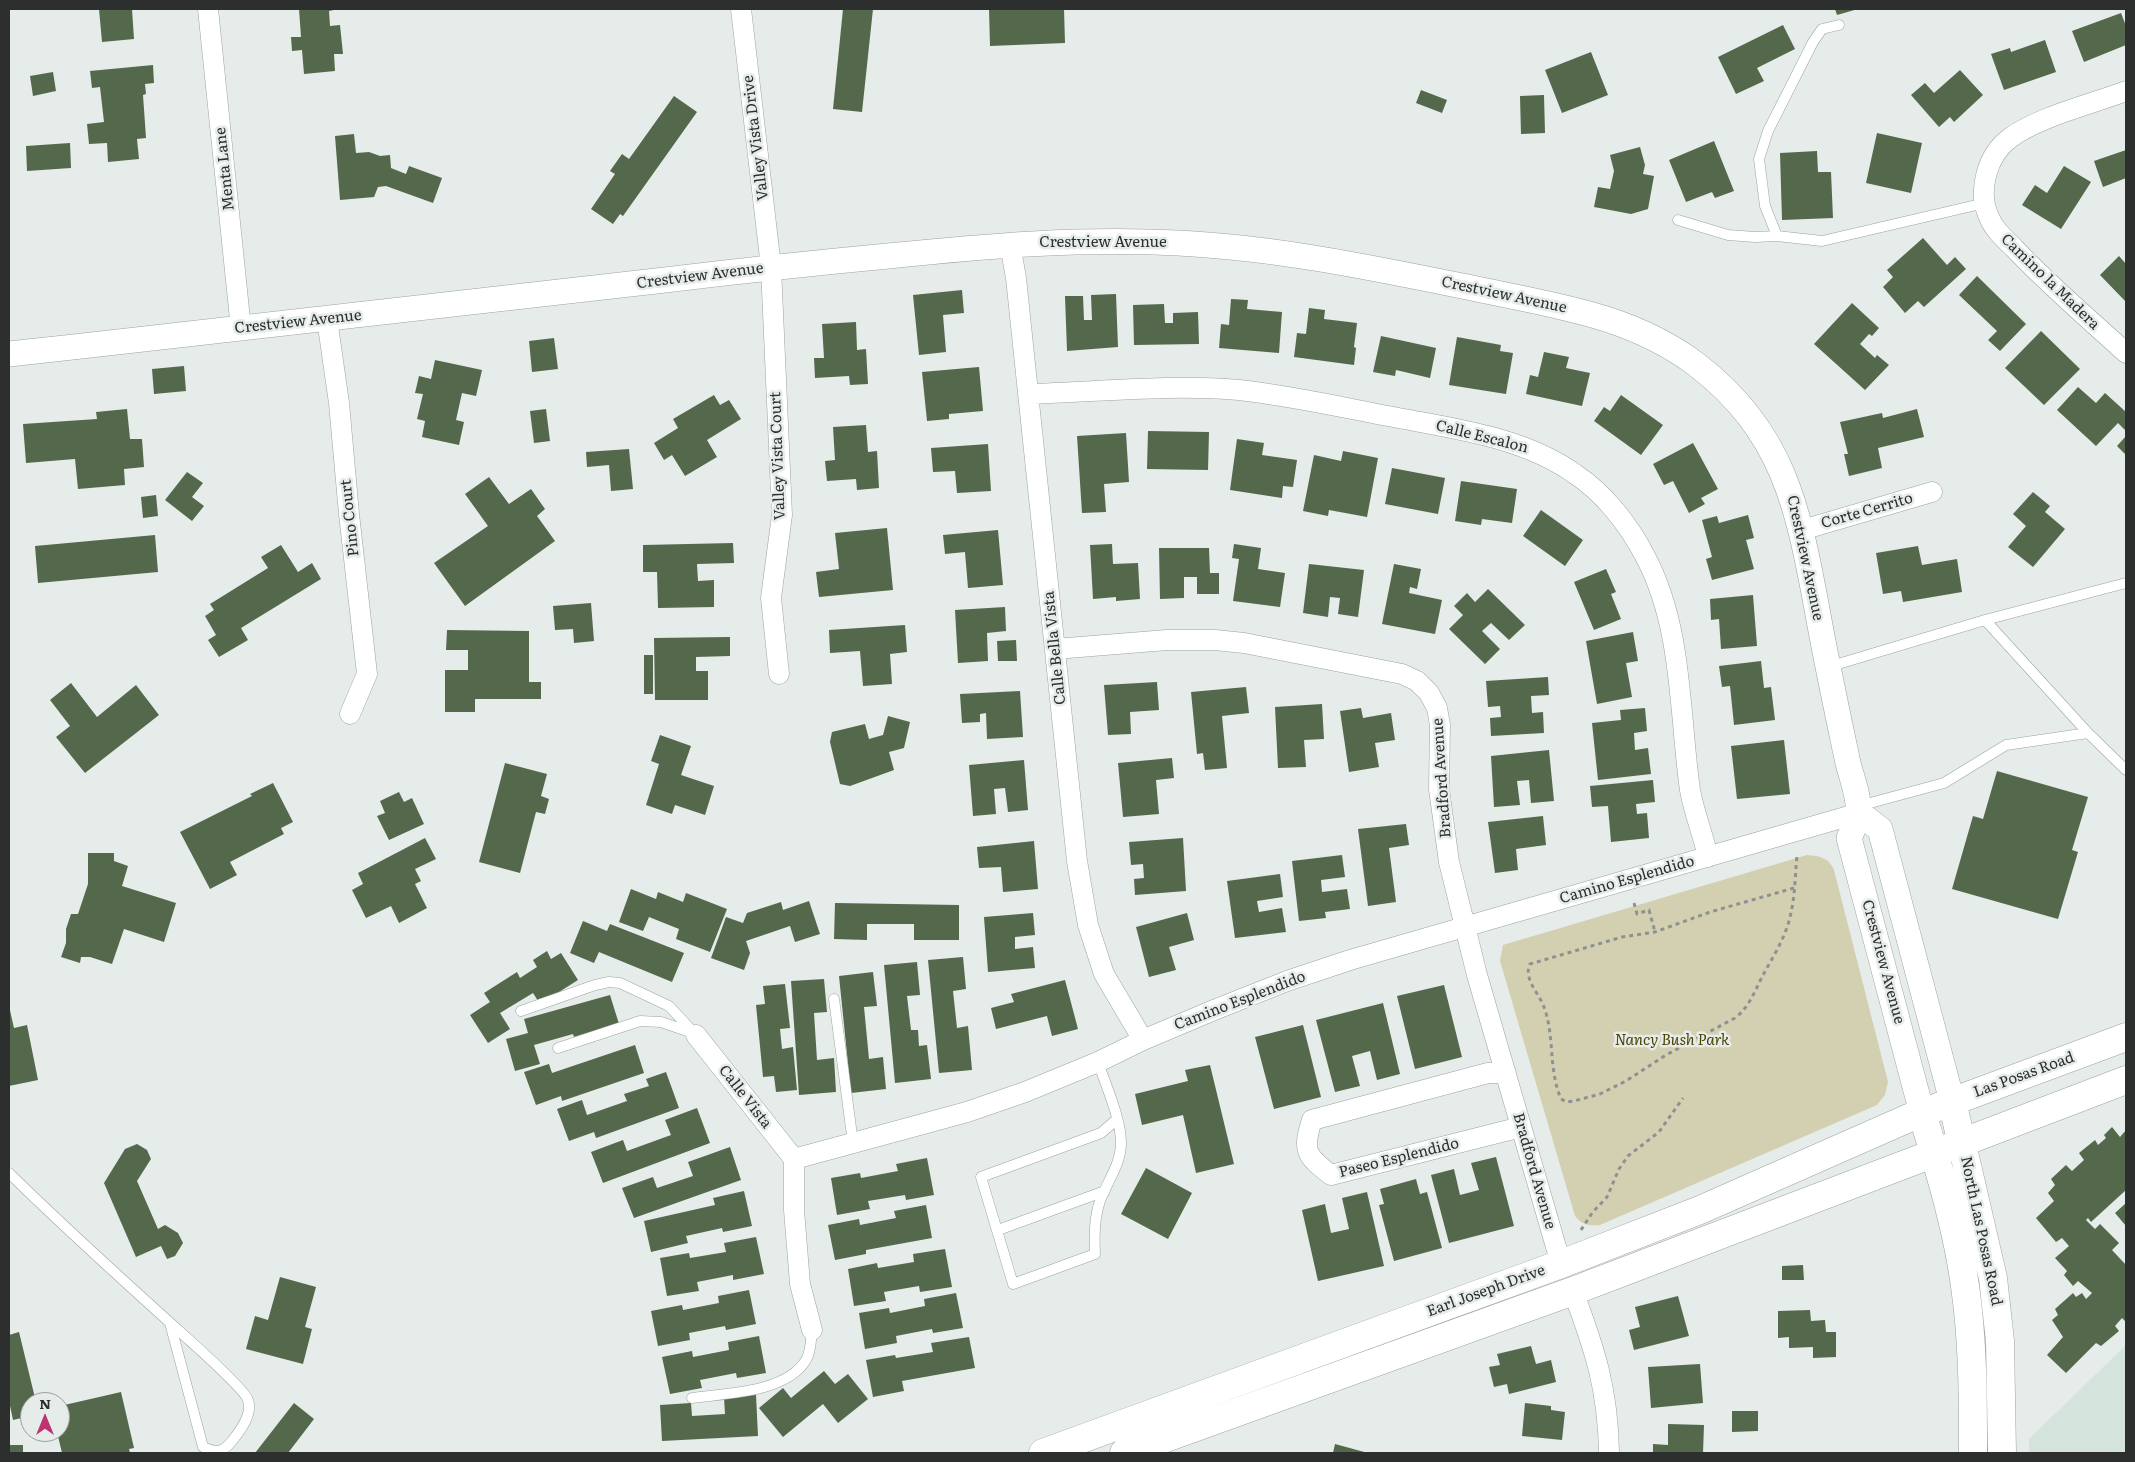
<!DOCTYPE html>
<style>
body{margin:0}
#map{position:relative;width:2135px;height:1462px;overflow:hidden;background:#e5ecea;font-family:Literata,serif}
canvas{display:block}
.frame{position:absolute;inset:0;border:10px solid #2d2f2e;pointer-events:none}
.north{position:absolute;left:20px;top:1392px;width:50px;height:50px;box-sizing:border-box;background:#e5ecea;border:1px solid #9ba09f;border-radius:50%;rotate:0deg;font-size:14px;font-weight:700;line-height:20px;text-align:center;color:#2d2f2e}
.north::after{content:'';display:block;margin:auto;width:18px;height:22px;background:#be346f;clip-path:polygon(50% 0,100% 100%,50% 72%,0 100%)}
</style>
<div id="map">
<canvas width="2135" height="1462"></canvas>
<div class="frame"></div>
<div class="north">N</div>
</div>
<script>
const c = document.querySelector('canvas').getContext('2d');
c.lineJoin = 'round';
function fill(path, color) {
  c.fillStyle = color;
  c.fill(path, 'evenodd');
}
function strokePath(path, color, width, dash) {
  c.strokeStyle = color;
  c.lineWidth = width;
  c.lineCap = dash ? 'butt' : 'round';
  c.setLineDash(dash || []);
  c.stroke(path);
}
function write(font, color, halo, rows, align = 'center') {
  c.font = font + ' Literata,serif';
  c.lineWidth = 5;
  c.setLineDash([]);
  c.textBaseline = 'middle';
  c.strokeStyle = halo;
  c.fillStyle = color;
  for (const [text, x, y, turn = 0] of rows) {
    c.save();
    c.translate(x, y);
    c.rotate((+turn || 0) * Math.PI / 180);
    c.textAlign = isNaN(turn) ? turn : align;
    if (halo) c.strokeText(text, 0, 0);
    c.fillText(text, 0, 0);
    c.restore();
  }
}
const built = new Path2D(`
 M2126 1345V1453H2029V1439Z`);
const green = new Path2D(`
 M1807 855C1820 856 1829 858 1834 870L1888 1082 1885 1095 1877 1105 1600 1225C1589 1226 1582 1225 1575 1216L1500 961 1503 945Z`);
const building = new Path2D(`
 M99 9H132L134 39 102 42Z
 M299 9H339L329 11 330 26 340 25 343 54H334L335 71 304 74 302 50 292 51 291 37H301Z
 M843 9H873L862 112 833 109Z
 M989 9H1064L1065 43 990 46Z
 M1835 9H1858L1837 15Z
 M2121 13 2126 26V45L2084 62 2072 31Z
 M1783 25 1795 49 1757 68 1764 81 1736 94 1718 57Z
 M2045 40 2056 72 2004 90 1991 54 2010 48 2011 52Z
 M1591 52 1608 95 1562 113 1545 70Z
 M153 65 154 83 145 84 146 94 143 95 146 138 137 139 139 159 108 162 107 143 89 144 87 124 104 122 100 87 92 88 90 71Z
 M1960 70 1983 95 1954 122 1950 117 1939 127 1911 95 1925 83 1934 93Z
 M53 72 56 91 33 96 30 76Z
 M1421 90 1447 100 1442 113 1416 103Z
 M1544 95 1545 133 1521 134 1520 96Z
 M674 96 697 112 623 216 620 214 613 224 591 209 615 174 610 171 622 154 629 159Z
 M1877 133 1922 143 1911 193 1866 183Z
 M354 134 356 153 369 152 380 156 390 155 391 168 406 174 409 166 442 178 433 203 386 186 378 187 374 197 340 200 335 136Z
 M1714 141 1734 191 1715 198 1712 192 1686 202 1669 160Z
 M70 143 71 168 27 171 26 146Z
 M1640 147 1645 165 1643 174 1654 176 1648 209 1631 214 1594 207 1598 187 1610 189 1614 171 1610 155Z
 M2126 150V178L2103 187 2094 161Z
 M1817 151 1818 172H1831L1833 218 1782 220 1780 153Z
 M2064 166 2091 182 2061 229 2022 205 2035 185 2047 193Z
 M1923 238 1947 265 1955 257 1966 269 1924 307 1918 301 1905 313 1883 287 1893 277 1887 270Z
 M2119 256 2126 264V302L2100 275Z
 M1977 276 2026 324 2000 351 1988 340 1997 331 1959 295Z
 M962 290 964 313 943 315 946 352 919 355 913 295Z
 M1116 294 1118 347 1067 351 1065 296H1083L1084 320H1092L1091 295Z
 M1231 299 1248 300 1247 309 1282 312 1279 353 1219 348 1221 324 1229 325Z
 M1852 303 1879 328 1872 336 1869 334 1860 344 1875 358 1877 355 1889 365 1865 390 1814 344Z
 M1164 304 1165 323H1173V313L1198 312 1199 344 1134 345 1133 305Z
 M1309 308 1325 310 1324 319 1357 323 1354 347 1356 348 1354 365 1294 357 1297 333 1306 334Z
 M856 322 857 350 866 349 868 384 850 385 849 376 815 378 814 358H824L822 324Z
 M2041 331 2080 369 2044 405 2005 368Z
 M1381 336 1436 348 1430 378 1396 370 1395 376 1373 372Z
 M1457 337 1501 345 1500 351 1513 353 1506 394 1449 385Z
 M554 338 558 369 532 372 529 341Z
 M1544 352 1569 357 1566 368 1590 373 1582 406 1526 394 1530 375 1538 377Z
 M435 360 482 370 476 396 462 393 456 420 464 422 459 445 422 437 425 421 417 419 423 394 415 393 419 376 431 379Z
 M184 366 186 391 154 394 152 369Z
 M979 367 983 411 949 414V419L927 421 922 372Z
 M2078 387 2096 403 2105 393 2126 412V429L2125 430 2118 423 2096 446 2057 410Z
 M714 395 720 405 729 400 741 419 707 440 717 457 685 476 672 455 664 460 654 443 678 428 673 419Z
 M1621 395 1663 425 1641 455 1594 421 1604 407 1610 411Z
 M127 409 130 439H142L144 467 124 469 125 485 78 489 75 459 26 463 23 424 97 419 96 412Z
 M546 409 550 441 534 443 530 411Z
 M1917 409 1924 437 1878 448 1882 468 1849 476 1844 454H1848L1840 422 1882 413 1883 418Z
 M866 425 868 452 877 451 879 488 857 490 856 479 827 481 825 461 835 460 833 427Z
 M1148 431 1209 432 1208 470 1147 469Z
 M1126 433 1129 482 1104 484 1106 512 1082 513 1077 436Z
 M2126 436V455L2117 446Z
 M1237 439 1264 443 1262 455 1297 460 1293 487 1283 486 1282 498 1230 490Z
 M1693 443 1718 489 1701 498 1705 504 1689 513 1673 481 1664 485 1653 464Z
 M988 444 991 491 957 493 955 471 933 472 931 448Z
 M629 449 633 489 611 491 609 465 587 467 586 452Z
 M1343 451 1378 458 1367 517 1329 510 1328 516 1303 511 1314 455 1341 461Z
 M1392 468 1445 478 1438 514 1385 504Z
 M187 472 203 483 192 497 204 506 192 521 165 500Z
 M489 477 509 504 531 489 545 509 537 516 555 541 465 606 434 563 488 526 465 494Z
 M1461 481 1517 489 1512 523 1482 519 1481 525 1455 521Z
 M2033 492 2050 506 2045 512 2065 529 2033 567 2008 547 2026 526 2013 514Z
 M156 495 158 516 143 518 141 497Z
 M1541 510 1583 540 1565 566 1523 536Z
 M1748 515 1754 538 1746 540 1754 569 1712 580 1706 559 1712 557 1702 520 1717 516 1719 523Z
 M887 528 893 590 819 597 816 572 839 569 835 533Z
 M998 530 1003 585 968 588 965 552 945 554 943 535Z
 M155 535 158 572 38 583 35 546Z
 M733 543 734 563 697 564 698 581 714 580V607L658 608 657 572H643V545Z
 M1112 544 1113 564 1138 563 1140 599 1116 601V597L1093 599 1090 545Z
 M1234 544 1261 548 1258 569 1285 573 1280 607 1233 601 1239 559 1232 558Z
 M281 545 298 572 312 563 321 579 241 628 248 640 219 657 208 640 216 635 205 616 214 610 210 604 268 568 261 557Z
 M1918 546 1922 565 1957 559 1962 592 1903 602 1901 591 1883 594 1876 553Z
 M1159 548H1209L1210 573H1219V594H1197V577H1184V598L1160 599Z
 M1309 564 1364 570 1358 617 1338 614 1340 598 1330 597 1328 617 1303 613Z
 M1394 564 1421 569 1417 589 1410 587 1409 593 1442 600 1435 634 1382 624Z
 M1606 569 1616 592 1611 594 1621 619 1594 630 1574 582Z
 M1488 589 1525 625 1509 640 1491 623 1482 631 1500 649 1485 664 1449 629 1463 615 1454 606 1467 593 1475 602Z
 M1753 595 1757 646 1721 649 1719 619 1711 620 1710 599Z
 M591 603 594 641 574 643 573 629 555 630 553 606Z
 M1005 607 1006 631 987 633 988 661 958 663 955 610Z
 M905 625 907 652 890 654 892 684 863 686 860 651 830 653 829 630Z
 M447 630 529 631V682H541V699H475V712H445V670H468V650H446Z
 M1633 632 1638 661 1626 663 1632 697 1597 704 1586 641Z
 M730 637V656L696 657V671H708V700H655L654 638Z
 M1016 640 1017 661H998L997 641Z
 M644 655H653V694H644Z
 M1761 661 1764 688 1771 687 1775 720 1734 725 1730 686 1722 687 1719 666Z
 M1548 677 1549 695 1531 696 1532 713 1543 712 1544 733 1491 736 1490 718 1501 717 1500 706 1488 707 1486 681Z
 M1157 682 1159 710 1130 712 1131 734 1108 735 1104 685Z
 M71 683 97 717 136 685 159 715 85 773 56 737 70 726 50 700Z
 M1246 687 1249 713 1222 716 1227 768 1205 770 1203 753 1197 754 1191 692Z
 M1020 691 1023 737 987 739 986 713 980 714V722L962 723 960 694Z
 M1322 704 1324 739 1304 740 1306 767 1278 768 1275 707Z
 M1361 708 1363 718 1391 713 1395 740 1375 743 1379 767 1349 772 1340 711Z
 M1645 708 1647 731 1634 733 1635 750 1648 748 1651 774 1598 780 1592 723 1621 720 1620 710Z
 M888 716 910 722 904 748 889 752 894 770 850 786 840 784 830 742 832 732 865 724 869 739 883 735Z
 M660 735 691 746 681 775 714 786 705 815 675 805 672 814 646 805 659 764 651 761Z
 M1784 740 1790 794 1737 799 1731 746Z
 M1549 750 1554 801 1531 803 1529 780 1517 781 1520 805 1494 807 1491 756Z
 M1172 758 1174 778 1156 780 1159 814 1123 817 1118 763Z
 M1024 760 1028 810 1008 812 1005 788 994 789 996 814 973 816 969 765Z
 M505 763 547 774 541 796 549 799 545 814 536 812 520 873 479 862Z
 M1997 771 2088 797 2072 850 2078 852 2058 919 1952 889 1973 816 1983 819Z
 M1653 780 1655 802 1636 804 1637 814 1647 813 1649 838 1611 842 1608 806 1592 807 1590 786Z
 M273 783 293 822 281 828 284 834 230 862 237 875 210 889 180 832 252 796 250 794Z
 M399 792 404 802 412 798 424 824 389 840 377 816 385 813 380 801Z
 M1543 816 1546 845 1516 849 1518 870 1495 873 1488 822Z
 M1406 824 1409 845 1389 848 1396 902 1368 906 1358 829Z
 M425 838 436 859 415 869 421 881 415 884 427 908 399 923 391 906 366 918 352 890 363 884 358 873Z
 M1183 838 1186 891 1135 895 1134 879 1144 878 1143 864 1131 865 1129 842Z
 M1034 841 1038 889 1003 892 1001 867 979 868 977 847Z
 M88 853H114V861L128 866 122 886 176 903 164 942 124 929 112 964 90 957H81L80 963 61 957 66 943V929L71 914H78L88 884Z
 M1342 855 1345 877 1321 880 1322 892 1347 889 1350 909 1325 912 1326 918 1299 921 1292 861Z
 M1280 874 1283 897 1257 901 1259 912 1282 908 1286 932 1235 938 1227 881Z
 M631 889 656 899 658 892 683 902 686 893 727 909 710 952 676 939 679 929 649 917 643 931 619 922Z
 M809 901 820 934 795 942 790 926 746 941 750 953 744 970 711 958 726 917 743 923 747 913 781 902 783 910Z
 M835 903 959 905V940H914V924H867V940L834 939Z
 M1033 913 1035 935 1015 937V949L1033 947 1035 968 988 972 984 917Z
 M1187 913 1194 940 1169 947 1176 970 1149 977 1136 927Z
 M583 921 607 931 610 924 684 953 672 982 599 952 594 963 570 953Z
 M547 951 551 959 561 953 578 980 540 1004 533 993 500 1013 510 1029 488 1043 470 1015 490 1002 484 993 517 972 520 978 537 967 533 960Z
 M963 957 966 989 953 991 957 1028 968 1026 972 1070 939 1073 928 960Z
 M917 962 920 995 907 996 911 1030H918L919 1046 927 1045 931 1079 895 1083 884 965Z
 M873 972 877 1006 864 1007 869 1059 883 1057 886 1089 851 1093 839 976Z
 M824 979 827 1012 814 1013 817 1060 834 1058 836 1092 799 1095 791 981Z
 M1065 980 1078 1029 1052 1036 1047 1016 996 1029 991 1008 1014 1002 1011 994Z
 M785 984 790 1028 780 1029 782 1049 793 1047 797 1090 776 1092 774 1076 763 1077 756 1005 765 1004 763 986Z
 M1444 985 1462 1057 1415 1069 1397 996Z
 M610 995 619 1024 574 1037 573 1034 534 1045 540 1064 515 1071 506 1039 528 1033 524 1019Z
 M1383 1003 1400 1074 1377 1080 1370 1051 1352 1056 1360 1086 1335 1092 1316 1020Z
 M9 1006 14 1028 27 1025 38 1080 9 1086Z
 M1303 1025 1321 1097 1274 1109 1255 1037Z
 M635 1045 644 1073 562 1101 561 1096 536 1105 524 1072 549 1064 552 1073Z
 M1210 1065 1234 1164 1196 1173 1183 1115 1142 1125 1135 1094 1188 1081 1185 1070Z
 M666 1072 679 1108 596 1138 594 1132 569 1141 557 1109 582 1100 587 1115 627 1101 624 1094 649 1086 646 1079Z
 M697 1108 710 1143 603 1183 591 1152 623 1140 627 1151 671 1135 665 1120Z
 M2112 1127 2120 1137 2126 1130V1190L2091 1222 2088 1218 2086 1220 2095 1229 2100 1224 2119 1243 2112 1250 2126 1265V1322L2122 1318 2115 1326 2119 1331 2101 1346 2096 1343 2066 1373 2047 1355 2063 1337 2052 1320 2058 1315 2055 1309 2073 1293 2076 1297 2082 1293 2086 1299 2092 1293 2078 1281 2073 1286 2064 1275 2067 1271 2055 1258 2069 1246 2062 1238 2056 1242 2036 1218 2054 1201 2048 1193 2055 1185 2051 1179 2066 1165 2072 1171 2084 1160 2079 1153 2095 1140 2098 1145 2106 1138 2104 1135Z
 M137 1144 147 1150 151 1159 137 1181 158 1229 165 1225 178 1233 183 1243 175 1256 167 1259 161 1246 136 1257 104 1183 125 1149Z
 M730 1147 741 1180 634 1218 622 1188 653 1177 657 1188 693 1176 688 1162Z
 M1496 1157 1514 1226 1449 1243 1431 1175 1454 1169 1460 1195 1479 1190 1471 1163Z
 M927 1158 934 1195 906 1200 905 1195 868 1201 870 1209 837 1215 831 1178 860 1173 861 1178 898 1171 896 1164Z
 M1146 1168 1192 1193 1168 1239 1121 1214Z
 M1416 1179 1420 1194 1427 1192 1442 1248 1394 1261 1379 1205 1384 1204 1380 1189Z
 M744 1191 752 1226 723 1232 722 1228 686 1236 688 1243 651 1252 644 1221 715 1205 713 1198Z
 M1367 1192 1384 1266 1318 1281 1302 1210 1325 1204 1331 1233 1349 1229 1342 1198Z
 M2126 1203V1226L2115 1213Z
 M926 1205 932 1238 866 1250V1254L835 1260 828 1225 859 1219 860 1225 896 1218 894 1211Z
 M756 1237 764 1274 733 1280V1275L697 1282 699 1291 667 1296 660 1258 689 1253 690 1258 726 1252 724 1243Z
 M945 1249 952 1287 920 1292 919 1286 884 1292 886 1301 854 1306 848 1269 877 1263 878 1268 914 1262 913 1254Z
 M1803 1265 1804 1280H1782V1266Z
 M280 1277 316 1287 305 1327 312 1329 303 1364 246 1349 255 1316 268 1320Z
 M749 1290 756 1324 726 1330 725 1326 689 1333 690 1340 658 1346 651 1311 682 1305 683 1310 719 1303 718 1296Z
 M956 1293 963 1328 933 1333 932 1329 896 1336 897 1343 865 1349 859 1313 889 1308 890 1313 925 1306 924 1299Z
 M1678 1296 1689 1336 1634 1350 1629 1330 1640 1327 1635 1307Z
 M1810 1310 1811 1321 1825 1320 1826 1332H1836V1357L1813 1358V1347L1789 1348V1337L1778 1338V1311Z
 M19 1332 36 1402H30V1416L13 1420 9 1401V1335Z
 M759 1336 766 1373 737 1378 736 1373 700 1380 702 1388 670 1394 662 1357 692 1351 693 1357 729 1350 728 1342Z
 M969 1337 975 1368 902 1381 904 1391 873 1397 866 1360 895 1355 896 1358 933 1352 931 1343Z
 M1531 1346 1536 1364 1551 1360 1556 1382 1509 1394 1507 1384 1494 1387 1489 1367 1500 1365 1497 1354Z
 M1700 1364 1703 1403 1651 1408 1648 1367Z
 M824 1371 835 1384 848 1374 868 1399 838 1423 823 1404 783 1437 759 1408 783 1388 791 1398Z
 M121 1392 134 1448 129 1449 130 1453H62L57 1432H60V1406Z
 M756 1395 758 1436 662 1441 660 1405 691 1403 692 1416 725 1414 724 1397Z
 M294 1403 314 1419 288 1453H255Z
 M1525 1403 1551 1406V1410L1565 1412 1562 1440 1522 1436Z
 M1732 1411H1758V1431L1732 1432Z
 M1668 1424 1704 1425 1703 1453H1653V1444L1668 1445Z
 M1335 1444 1368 1453H1333Z
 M9 1445H23V1453H9Z`);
const path = new Path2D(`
 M1794 888 1710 912 1655 932 1622 937 1530 964C1523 979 1539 993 1544 1007 1555 1037 1548 1068 1561 1099L1567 1102 1574 1101 1600 1094 1626 1081 1666 1055 1735 1018C1749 1007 1754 993 1762 977 1772 958 1785 939 1790 917 1795 898 1795 876 1797 856
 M1634 903 1637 914 1649 910 1655 932
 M1581 1230 1592 1213 1607 1197 1619 1169 1628 1156 1659 1132 1683 1098`);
const service = new Path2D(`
 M1839 25 1822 29 1813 42 1768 131 1759 159 1765 206 1777 236 1822 241 1985 203
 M1678 220 1728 235 1755 237 1777 236
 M1985 620 2088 733
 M1828 667 1985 620 2126 583
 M1859 806 1944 783 2006 745 2088 733 2126 770
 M834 999 853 1143
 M521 1011 595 985 609 982 620 983 669 1006 696 1035
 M558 1048 640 1021 661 1022 693 1033
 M1098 1062C1106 1086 1121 1119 1121 1143 1121 1164 1107 1182 1100 1201 1094 1218 1094 1236 1095 1254L1013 1284 981 1177 1101 1133 1116 1120
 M9 1173C67 1230 127 1284 187 1338 198 1348 245 1390 248 1400 253 1414 241 1430 232 1441 222 1453 217 1453 203 1447L170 1323
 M998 1230 1105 1191
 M692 1398C726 1393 786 1393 806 1360 811 1352 811 1339 812 1330`);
const minor = new Path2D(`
 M208 9 241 329
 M741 9 771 267 782 515 771 598 779 674
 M2126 91C2092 104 2038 117 2010 138 1987 155 1977 191 1989 217 1994 230 2005 239 2015 249 2050 286 2089 319 2126 353
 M1010 244 1016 278 1077 861 1088 925 1104 974 1143 1040
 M327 319 339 403 349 514 367 674 350 714
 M1028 394C1098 392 1169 384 1239 390 1294 396 1349 409 1404 419 1462 430 1526 439 1575 474 1604 493 1629 525 1645 556 1683 627 1679 712 1690 790 1694 813 1703 834 1708 857
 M1802 530 1932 492
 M1055 649 1167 640H1215L1244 643 1402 674 1417 681 1429 693 1437 708 1440 725 1439 789 1449 862 1477 975 1561 1264
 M696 1035 794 1159
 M1506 1073H1488L1312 1120C1302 1151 1306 1156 1331 1175L1521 1127
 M1573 1291C1595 1350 1608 1389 1609 1453
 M812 1330 800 1284 794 1210V1159L967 1112 1025 1092 1098 1062 1143 1040 1214 1010 1287 981 1350 960 1859 813`);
const tertiary = new Path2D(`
 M9 354C228 330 447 305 665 280 739 271 814 263 888 256 987 246 1079 238 1178 243 1280 248 1378 269 1477 289 1555 306 1631 315 1697 365 1784 432 1798 508 1817 609 1826 660 1837 711 1848 763 1852 779 1861 801 1858 817 1856 824 1852 831 1849 838L1922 1113
 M1859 813 1880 829 1952 1101`);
const secondary = new Path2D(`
 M1952 1101 1993 1278 2000 1341 2002 1453
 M1922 1113C1939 1169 1957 1227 1965 1286 1973 1342 1973 1397 1973 1453
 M1043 1453 1561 1264 1700 1210 1911 1117 2126 1037
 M1124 1453 1573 1291 2126 1080`);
const streetNames = [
 ["Valley Vista Drive",756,138,-97],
 ["Menta Lane",225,169,-96],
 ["Crestview Avenue",1103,243],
 ["Crestview Avenue",700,276,-7],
 ["Camino la Madera",2050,282,44],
 ["Crestview Avenue",1504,295,12],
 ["Crestview Avenue",298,322,-6],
 ["Calle Escalon",1482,437,14],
 ["Valley Vista Court",778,456,-92],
 ["Corte Cerrito",1867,511,-16],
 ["Pino Court",350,518,-96],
 ["Crestview Avenue",1805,558,78],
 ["Calle Bella Vista",1055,648,-96],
 ["Bradford Avenue",1442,778,-94],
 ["Camino Esplendido",1627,880,-16],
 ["Crestview Avenue",1883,962,75],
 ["Camino Esplendido",1240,1001,-21],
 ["Las Posas Road",2024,1075,-20],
 ["Calle Vista",745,1097,52],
 ["Paseo Esplendido",1399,1158,-14],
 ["Bradford Avenue",1534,1171,74],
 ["North Las Posas Road",1981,1231,78],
 ["Earl Joseph Drive",1486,1291,-20]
];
const parkNames = [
 ["Nancy Bush Park",1672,1041]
];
fill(built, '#d5e3dd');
fill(green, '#d3d0b2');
fill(building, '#54684c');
strokePath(service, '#9ca3a0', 11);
strokePath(minor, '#9ca3a0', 21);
strokePath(tertiary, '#9ca3a0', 26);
strokePath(secondary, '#9ca3a0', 29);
strokePath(path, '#8d9290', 3, [4, 4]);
strokePath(service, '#fff', 10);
strokePath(minor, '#fff', 20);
strokePath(tertiary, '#fff', 25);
strokePath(secondary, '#fff', 28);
write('15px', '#2d2f2e', '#e5ecea', streetNames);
write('italic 15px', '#4b4300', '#e5ecea', parkNames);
</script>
